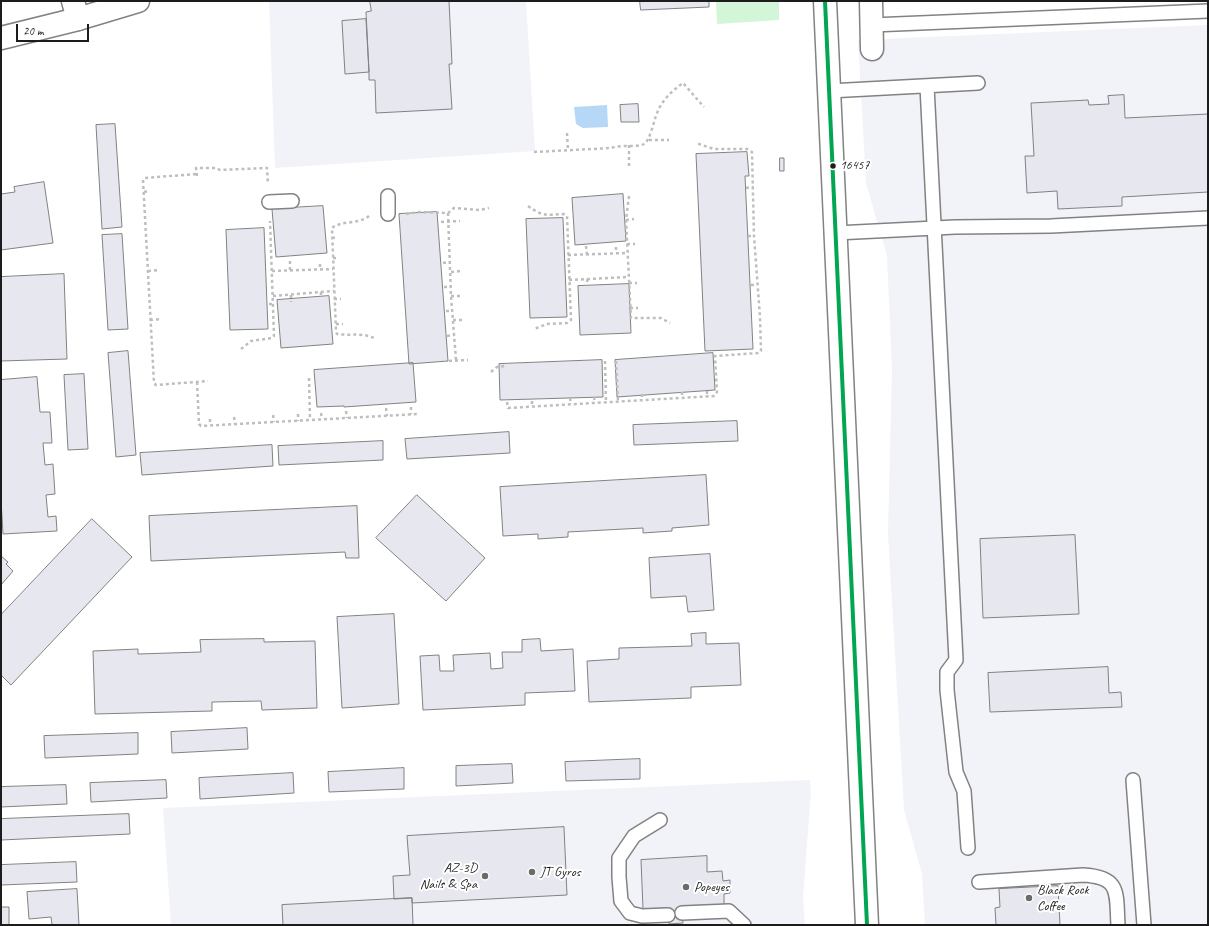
<!DOCTYPE html>
<style>
body{margin:0}
#map{position:relative;width:1209px;height:926px;overflow:hidden;background:#fff;font-family:Caveat,sans-serif}
canvas{display:block}
.frame{position:absolute;inset:0;border:2px solid #1c1c1c;pointer-events:none}
.scale{position:absolute;left:16px;top:24px;width:73px;height:18px;box-sizing:border-box;border:2px solid #1c1c1c;border-top:0;padding-left:5px;font-size:12px;line-height:14px;white-space:nowrap;color:#1c1c1c;-webkit-text-stroke:3px #fff;paint-order:stroke}
</style>
<div id="map">
<canvas width="1209" height="926"></canvas>
<div class="frame"></div>
<div class="scale">20 m</div>
</div>
<script>
const c = document.querySelector('canvas').getContext('2d');
c.lineJoin = 'round';
function fill(path, color) {
  c.fillStyle = color;
  c.fill(path, 'evenodd');
}
function strokePath(path, color, width, dash) {
  c.strokeStyle = color;
  c.lineWidth = width;
  c.lineCap = dash ? 'butt' : 'round';
  c.setLineDash(dash || []);
  c.stroke(path);
}
function write(font, color, halo, rows, align = 'center') {
  c.font = font + ' Caveat,sans-serif';
  c.lineWidth = 4;
  c.setLineDash([]);
  c.textBaseline = 'middle';
  c.strokeStyle = halo;
  c.fillStyle = color;
  for (const [text, x, y, turn = 0] of rows) {
    c.save();
    c.translate(x, y);
    c.rotate((+turn || 0) * Math.PI / 180);
    c.textAlign = isNaN(turn) ? turn : align;
    if (halo) c.strokeText(text, 0, 0);
    c.fillText(text, 0, 0);
    c.restore();
  }
}
const built = new Path2D(`
 M269 1H526L535 151 275 168Z
 M1208 25V925H925L922 874 904 810 888 534 892 369 887 256 866 183 858 40Z
 M810 780 811 792 803 897 805 925H171L163 808Z`);
const green = new Path2D(`
 M716 1H779V20L717 24Z`);
const water = new Path2D(`
 M607 105 608 127 583 128 576 124 574 107Z`);
const building = new Path2D(`
 M370 1H449L452 64H449L452 109 376 113 375 80H369V72L366 12 371 11Z
 M640 1H709V7L641 10Z
 M366 19 369 72 345 74 342 21Z
 M1124 95 1125 118 1208 114V192L1122 197V206L1058 209 1057 191 1027 193 1025 156H1034L1031 103 1088 100 1089 105 1109 104 1108 96Z
 M638 104 639 122H621L620 105Z
 M115 124 122 227 102 229 96 125Z
 M747 152 749 176H745L753 349 705 351 696 154Z
 M780 158H784V171H780Z
 M44 182 53 243 1 250V194L15 192 14 187Z
 M623 194 626 241 575 245 572 198Z
 M323 206 327 253 276 257 272 209Z
 M437 212 448 361 409 364 399 214Z
 M563 218 567 317 530 318 526 219Z
 M264 228 268 329 230 330 226 230Z
 M122 234 128 329 108 330 102 235Z
 M64 274 67 359 1 361V277Z
 M629 284 631 333 580 335 578 286Z
 M329 296 333 344 281 348 277 300Z
 M128 351 136 455 116 457 108 353Z
 M713 353 715 390 617 397 615 360Z
 M602 360 603 397 500 400 499 364Z
 M413 363 416 402 344 407V406L317 407 314 370Z
 M84 374 88 449 68 450 64 375Z
 M37 377 40 412H50L52 443H43L45 465 53 464 55 494 46 495 48 517 56 516 57 531 3 534 1 500V380Z
 M737 421 738 441 634 445 633 425Z
 M509 432 510 453 407 459 405 439Z
 M383 441V460L279 465 278 446Z
 M272 445 273 466 142 475 140 453Z
 M706 475 709 525 672 528V531L643 533V528L568 532V537L538 539V534L503 536 500 487Z
 M417 495 485 558 446 601 376 538Z
 M357 506 359 558H346L345 552 151 561 149 516Z
 M92 519 132 557 11 685 1 675V615Z
 M1075 535 1079 614 983 618 980 539Z
 M710 554 714 610 688 612 686 596 651 598 649 558Z
 M1 556 8 562 6 564 13 571 1 585Z
 M394 614 399 704 342 708 337 617Z
 M706 633V644L739 643 741 685 691 687V698L589 702 587 661 619 659V648L692 646 691 634Z
 M264 639V642L315 641 317 708 262 710 261 701 212 702V711L95 714 93 651 138 649V654L201 652 200 640Z
 M540 639 541 651 573 649 575 691 525 693V705L423 710 420 656 439 655 440 671H454L453 655 490 653 491 669 503 668 502 652H522V640Z
 M1108 667 1109 693 1121 692 1122 707 990 712 988 673Z
 M247 728 248 749 172 753 171 732Z
 M138 733V754L45 758 44 736Z
 M640 759V779L566 781 565 762Z
 M512 764 513 783 456 786V766Z
 M404 768V789L329 792 328 772Z
 M293 773 294 793 200 799 199 778Z
 M166 780 167 798 91 802 90 783Z
 M66 785 67 804 1 807V787Z
 M129 814 130 834 1 840V819Z
 M564 827 567 895 412 903V898L394 899 393 876 410 875 407 836Z
 M707 856V872L722 871 723 881 730 880V893L724 894V905L682 907 683 923 669 924 668 908 643 909 641 860Z
 M76 862 77 882 1 885V865Z
 M1058 886 1060 925H996L995 908 1000 907 999 889Z
 M77 889 79 925H52L51 917 29 919 27 892Z
 M412 898 413 925H283L282 905Z
 M1 907H9V925H1Z`);
const path = new Path2D(`
 M567 133 568 151
 M649 140H669
 M629 145V168
 M534 152 611 148C621 144 636 148 644 144 650 141 654 120 657 113 662 100 672 91 683 83L704 107
 M196 174 145 178 143 180 154 383 156 385 208 381
 M197 176 196 168H216L220 170 267 168 268 184
 M746 188 753 187
 M144 192 148 191
 M629 196 626 220 631 318H661L670 323
 M528 206C543 217 547 215 564 214L567 216 571 320 567 323 547 324 534 329
 M448 213 451 296 456 360
 M406 214 419 212 448 213 454 208 480 210 489 208
 M369 216C358 225 341 220 332 228L336 332 337 334C351 336 363 332 376 339
 M626 220 634 219
 M441 222 460 221
 M748 236H754
 M332 238 338 237
 M627 244H635
 M586 246 587 255
 M616 247V253
 M568 255 627 253
 M333 258H338
 M290 261V271
 M443 263 450 262
 M320 264V270
 M148 271 160 270
 M272 271 333 269
 M451 272 461 271
 M587 279 588 285
 M569 280 628 277
 M629 283H637
 M751 285H757
 M444 287H451
 M321 292V297
 M291 295V302
 M273 296 334 291
 M451 296H463
 M334 299H341
 M269 304H273
 M630 308H638
 M446 311H452
 M150 320 162 319
 M453 320H464
 M336 324H343
 M447 336 454 335
 M241 349 251 341 272 338 274 336 270 221
 M449 361 468 360
 M605 361 606 402
 M616 361 618 401
 M491 372 497 367 505 366
 M309 378 310 420
 M197 382 199 424 201 426 419 414
 M707 391V396
 M682 392V398
 M642 394V400
 M594 397 595 403
 M570 398 571 404
 M532 401V406
 M507 402 508 408 714 396 717 392 715 356 758 353 761 351 760 317 754 236 752 152 747 149H714L696 143
 M411 407V414
 M386 408 387 416
 M346 411 347 418
 M321 413 322 419
 M298 414V421
 M273 415 274 422
 M234 417 235 424
 M210 419V425`);
const service = new Path2D(`
 M872 25 1208 11
 M927 86 956 660 947 672V690L956 772 964 791 968 848
 M829 91 978 83
 M388 196V214
 M269 202 292 201
 M836 233 955 227 1051 226 1208 218
 M1133 780 1144 925
 M660 820 634 836 619 858V877L621 901 630 913 642 916 668 915
 M979 882 1083 875C1121 877 1116 893 1118 925
 M682 913 729 911 744 925`);
const minor = new Path2D(`
 M73 1 78 19
 M871 1 872 49`);
const tertiary = new Path2D(`
 M1 38 78 19 138 1`);
const secondary = new Path2D(`
 M825 1 867 925`);
const bus1 = new Path2D(`
 M825 1 867 925`);
const markers = [
 [833,166,3.5,"#1c1c1c"],
 [532,872,4,"#6b6b6b"],
 [485,876,4,"#6b6b6b"],
 [686,887,4,"#6b6b6b"],
 [1029,898,4,"#6b6b6b"]
];
const busNames = [
 ["16457",840,166]
];
const poiNames = [
 ["AZ-3D",477,868,"right"],
 ["Nails & Spa",477,884,"right"],
 ["JT Gyros",540,872],
 ["Popeyes",694,887],
 ["Black Rock",1037,890],
 ["Coffee",1037,906]
];
fill(built, '#f2f3f9');
fill(green, '#d2f6d7');
fill(water, '#b6d7f6');
fill(building, '#e6e7ef');
strokePath(building, '#828282', 1);
strokePath(service, '#828282', 16);
strokePath(minor, '#828282', 25);
strokePath(tertiary, '#828282', 25);
strokePath(secondary, '#828282', 25);
strokePath(path, '#bebebe', 2.5, [3, 3]);
strokePath(service, '#fff', 13);
strokePath(minor, '#fff', 22);
strokePath(tertiary, '#fff', 22);
strokePath(secondary, '#fff', 22);
strokePath(bus1, '#00a651', 4);
for (const [x, y, r, color] of markers) {
  const dot = new Path2D();
  dot.arc(x, y, r, 0, 2 * Math.PI);
  c.fillStyle = color;
  c.fill(dot);
  strokePath(dot, '#fff', 1.5);
}
write('13px', '#1c1c1c', '#fff', busNames, 'left');
write('14px', '#1c1c1c', '#fff', poiNames, 'left');
</script>
